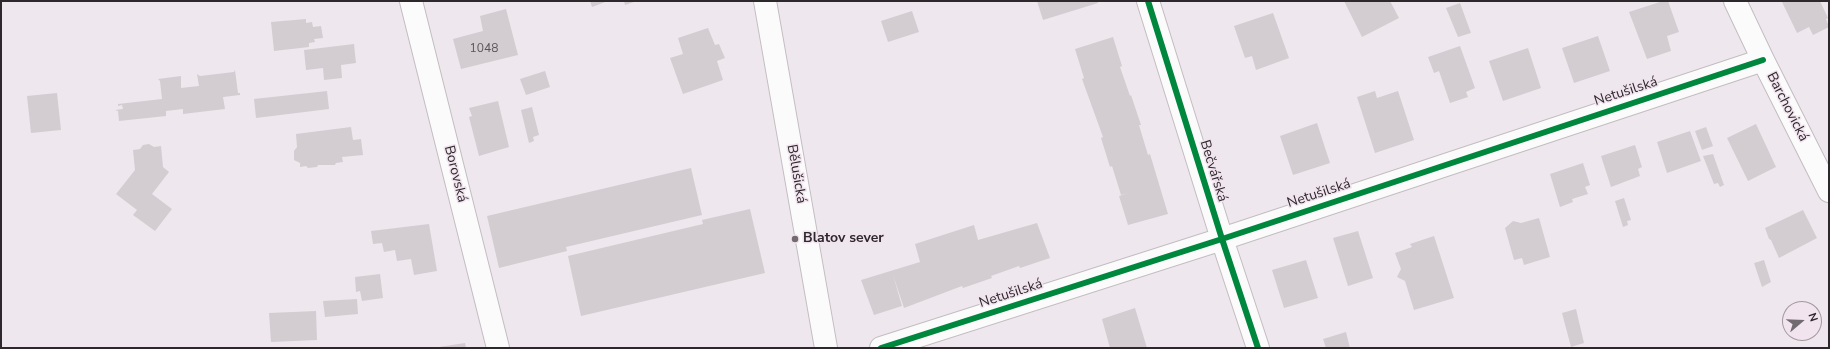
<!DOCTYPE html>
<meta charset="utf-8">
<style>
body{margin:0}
#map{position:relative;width:1830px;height:349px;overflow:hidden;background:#eee7ed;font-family:"Nunito Sans",sans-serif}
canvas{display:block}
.frame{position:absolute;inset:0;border:2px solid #2d282c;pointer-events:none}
.north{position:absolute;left:1782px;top:301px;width:40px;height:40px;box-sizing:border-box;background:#f1e4ee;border:1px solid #a399a0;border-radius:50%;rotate:71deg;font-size:11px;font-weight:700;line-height:16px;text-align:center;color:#2d282c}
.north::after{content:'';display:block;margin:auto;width:14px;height:18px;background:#716b70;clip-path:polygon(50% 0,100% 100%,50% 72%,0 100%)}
</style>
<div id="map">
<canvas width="1830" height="349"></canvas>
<div class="frame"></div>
<div class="north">N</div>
</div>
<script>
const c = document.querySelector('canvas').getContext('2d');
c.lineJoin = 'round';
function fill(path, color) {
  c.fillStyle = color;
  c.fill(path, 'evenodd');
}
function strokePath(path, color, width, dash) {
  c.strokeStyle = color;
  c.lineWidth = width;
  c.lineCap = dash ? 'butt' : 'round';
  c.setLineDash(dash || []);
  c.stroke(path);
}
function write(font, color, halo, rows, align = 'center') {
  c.font = font + ' "Nunito Sans",sans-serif';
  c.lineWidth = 3;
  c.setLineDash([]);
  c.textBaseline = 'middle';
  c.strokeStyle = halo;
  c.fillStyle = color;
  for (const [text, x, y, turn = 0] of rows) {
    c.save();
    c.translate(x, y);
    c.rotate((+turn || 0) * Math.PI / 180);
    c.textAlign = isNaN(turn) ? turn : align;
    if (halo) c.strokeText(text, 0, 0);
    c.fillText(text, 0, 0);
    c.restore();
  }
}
const building = new Path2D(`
 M590 1H608L592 7Z
 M624 1H637L625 5Z
 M1037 1H1098V3L1043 20Z
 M1344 1H1390L1399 18 1362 37Z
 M1663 1H1668L1679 32 1667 36 1671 51 1647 59 1629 12Z
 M1783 1H1820L1828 18 1826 19 1829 27 1813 35 1809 27 1797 33 1782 2Z
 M1460 3 1471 33 1458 37 1446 8Z
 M506 9 518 55 461 69 453 39 483 31 480 16Z
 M912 11 919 32 888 42 881 21Z
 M1273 13 1289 58 1256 70 1252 56 1245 58 1234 26Z
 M306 19V23L312 22 313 27 321 26 323 38 314 39 315 42 309 43V47L274 51 271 22Z
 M708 28 715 45 719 44 725 58 717 61 723 80 683 94 670 58 683 54 678 38Z
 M1598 36 1610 71 1574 83 1562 48Z
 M1113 37 1122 66 1120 67 1130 96 1131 95 1141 125H1139L1148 155 1150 154 1168 214 1128 225 1119 196 1129 193 1121 195 1112 166 1110 167 1101 138 1103 137 1082 79 1084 78 1075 49Z
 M354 44 356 63 341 65 342 78 324 80 323 68 306 70 304 50Z
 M1460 46 1475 88 1466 92 1468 97 1450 103 1439 71 1434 73 1428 57Z
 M1528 48 1541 88 1503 101 1489 61Z
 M235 70 238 93H240V95L223 97 225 109 183 114V109L166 111V116L119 121 118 111 115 110 123 109 122 105 118 106V104L162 99 160 81 158 79 181 76V88L199 86 197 74 200 76 234 72Z
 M545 71 550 87 526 95 520 79Z
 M327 91 329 109 256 118 254 99Z
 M1375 91 1377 98 1398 91 1414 140 1375 153 1357 97Z
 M57 93 61 130 31 133 27 96Z
 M498 101 509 147 479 156 469 117 472 116 469 108Z
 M532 107 539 135 533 137 534 141 529 143 521 110Z
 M1317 123 1330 163 1293 175 1280 136Z
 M1756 124 1776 167 1748 181 1727 138Z
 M351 127 353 140 361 139 363 155 342 157 343 162 336 163 335 165H318L317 167 308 168 306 166 300 167V163L294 160V151L297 147 296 134Z
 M1706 127 1713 146 1702 150 1695 131Z
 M1690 131 1701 161 1667 173 1657 142Z
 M149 144 154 147 161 146 163 167 169 172 152 194 172 209 155 231 133 215 137 210 116 194 135 170 133 150 140 149 143 145Z
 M1635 145 1642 167 1638 169 1640 176 1611 187 1601 156Z
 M1713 154 1724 185 1720 187 1718 183 1714 184 1703 156Z
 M1583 163 1590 185 1585 187 1588 194 1572 199 1573 202 1560 207 1550 174Z
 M691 168 702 215 566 247 567 251 499 268 487 216Z
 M1624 198 1631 220 1627 221 1628 225 1623 227 1615 201Z
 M750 209 765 273 581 316 568 256 703 224 702 220Z
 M1803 210 1817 238 1779 258 1771 240 1769 239 1765 228Z
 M1539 218 1550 257 1524 265 1522 258 1514 260 1505 228 1513 221 1521 223Z
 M1037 223 1050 258 1020 268 1019 266 991 276 992 278 963 288 962 286 904 308 893 275 902 306 874 315 861 280 920 262 915 244 974 225 978 240Z
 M429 224 437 271 414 275 411 259 397 261 395 250 384 252 382 243 373 244 371 231Z
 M1358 231 1373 278 1348 286 1333 238Z
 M1434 236 1454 298 1414 310 1405 281 1397 277 1401 269 1395 253 1412 247 1410 244Z
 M1306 260 1318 298 1284 308 1272 270Z
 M1764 260 1771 282 1762 287 1754 263Z
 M380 274 383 298 362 301 360 291 356 292 355 277Z
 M357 299 358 314 325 317 323 301Z
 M1135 308 1147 348H1110L1102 319Z
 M1576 309 1584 343 1571 347 1562 313Z
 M316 311 317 340 271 342 269 313Z
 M1346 332 1350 348H1326L1323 339Z
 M465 343 466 348H439V347Z`);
const street = new Path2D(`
 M411 1 498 348
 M765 1 826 348
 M1148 1 1222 239 1258 348
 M1735 1 1763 60 1829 191
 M881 348 1222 239 1763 60`);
const cycleway = new Path2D(`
 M1148 1 1222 239 1258 348
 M881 348 1222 239 1763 60`);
const markers = [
 [795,239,4,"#716b70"]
];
const numberNames = [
 ["1048",484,49]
];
const streetNames = [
 ["Netušilská",1626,92,-18],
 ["Barchovická",1787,107,63],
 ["Bečvářská",1213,171,73],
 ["Borovská",455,174,76],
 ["Bělušická",796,174,80],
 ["Netušilská",1319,194,-18],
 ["Netušilská",1011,294,-18]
];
const poiNames = [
 ["Blatov sever",803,239]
];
fill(building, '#d3cdd1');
strokePath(street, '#c3bdc1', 24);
strokePath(street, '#fcfbfc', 22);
strokePath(cycleway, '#00873e', 6);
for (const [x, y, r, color] of markers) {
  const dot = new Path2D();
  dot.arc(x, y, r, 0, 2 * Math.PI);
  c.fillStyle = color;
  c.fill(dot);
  strokePath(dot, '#f1e4ee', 1.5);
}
write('12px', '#595458', null, numberNames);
write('14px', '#2d282c', '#f1e4ee', streetNames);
write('bold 14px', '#2d282c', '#f1e4ee', poiNames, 'left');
</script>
